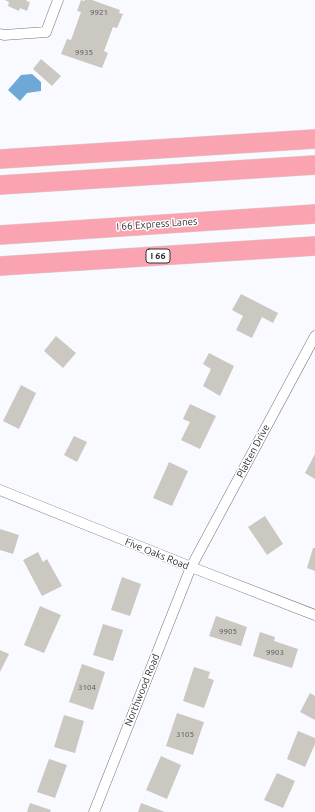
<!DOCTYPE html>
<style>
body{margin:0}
canvas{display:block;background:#f9faff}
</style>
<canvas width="315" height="812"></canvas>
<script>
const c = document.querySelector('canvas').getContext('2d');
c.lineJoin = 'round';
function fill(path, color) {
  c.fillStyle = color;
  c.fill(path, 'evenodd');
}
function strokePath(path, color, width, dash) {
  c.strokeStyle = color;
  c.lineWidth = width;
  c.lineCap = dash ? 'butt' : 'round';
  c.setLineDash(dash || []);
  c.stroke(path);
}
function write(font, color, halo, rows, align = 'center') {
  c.font = font + ' Ubuntu,sans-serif';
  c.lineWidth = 3;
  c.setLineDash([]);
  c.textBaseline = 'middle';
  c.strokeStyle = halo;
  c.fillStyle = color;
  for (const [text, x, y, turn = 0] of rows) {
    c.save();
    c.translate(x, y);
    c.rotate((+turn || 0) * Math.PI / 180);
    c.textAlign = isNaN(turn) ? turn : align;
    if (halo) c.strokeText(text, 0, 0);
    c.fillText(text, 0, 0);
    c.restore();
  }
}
const water = new Path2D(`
 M32 74 41 82V91L27 93 20 101 8 90 21 75Z`);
const building = new Path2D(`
 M5 0H27L26 1 30 2 27 11 20 8 19 11 8 6 9 2Z
 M81 0 84 1 85 0H92L120 10 119 13 123 14 117 28 113 27 104 51 108 53 102 68 61 54 67 39 71 40 81 12 77 11Z
 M41 59 61 76 52 86 33 69Z
 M241 294 278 313 273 323 262 317 252 338 236 330 243 316 232 310Z
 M56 336 76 353 63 368 44 351Z
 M209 353 234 366 220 396 203 386 211 369 203 364Z
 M21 385 36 393 19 429 3 421Z
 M190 404 216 416 200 449 181 440 190 422 183 419Z
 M74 436 87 442 77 462 64 455Z
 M315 454V479L305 473Z
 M169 462 188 471 172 506 153 498Z
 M265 516 283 544 267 555 248 527Z
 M0 529 19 535 13 554 0 550Z
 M313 548H315V571L307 568Z
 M38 552 43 562 47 559 62 586 42 596 23 560Z
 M122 577 141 584 130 616 111 610Z
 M40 606 61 615 44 653 24 645Z
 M216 616 247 627 241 646 209 636Z
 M103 624 123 630 113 661 93 655Z
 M260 632 275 637 274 641 298 649 292 668 253 656Z
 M0 650 9 654 0 672Z
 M82 664 105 672 93 710 69 702Z
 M194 667 210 672 208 678 214 680 204 708 183 701Z
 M310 693 315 696V720L300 712Z
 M177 713 204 722 193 755 166 746Z
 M64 715 84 721 75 753 54 747Z
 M298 731 315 738V744L305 767 287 759Z
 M161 756 181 765 167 799 146 790Z
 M49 759 67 765 55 798 37 792Z
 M277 773 295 781 283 808 264 800Z
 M30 803 51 810 50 812H27Z
 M141 803 165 812H138Z`);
const minor = new Path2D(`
 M0 34 4 35 46 32 58 0
 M0 490 191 567 315 615
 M94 812 191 567 315 336`);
const motorway = new Path2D(`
 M0 159 315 139
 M0 185 315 165
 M0 235 315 214
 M0 266 315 246`);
const numberNames = [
 ["9921",99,12],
 ["9935",84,52],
 ["9905",228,631],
 ["9903",275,652],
 ["3104",87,687],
 ["3105",185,734]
];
const shields = [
 [158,256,24]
];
const shieldNames = [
 ["I 66",158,256]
];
const streetNames = [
 ["I 66 Express Lanes",157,224,-4],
 ["Platten Drive",253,451,-62],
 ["Five Oaks Road",157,554,22],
 ["Northwood Road",142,690,-68]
];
fill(water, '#6ea8d7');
fill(building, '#cbc7c1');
strokePath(minor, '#74757b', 11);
strokePath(motorway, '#d6d6d6', 20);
strokePath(minor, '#fff', 10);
strokePath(motorway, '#fba4b1', 19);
write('8px', '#575656', null, numberNames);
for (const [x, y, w] of shields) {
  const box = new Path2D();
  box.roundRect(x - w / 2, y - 7, w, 14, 3);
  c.fillStyle = '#fff';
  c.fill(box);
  strokePath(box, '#303033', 1);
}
write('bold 9px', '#303033', null, shieldNames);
write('10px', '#303033', '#fff', streetNames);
</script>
